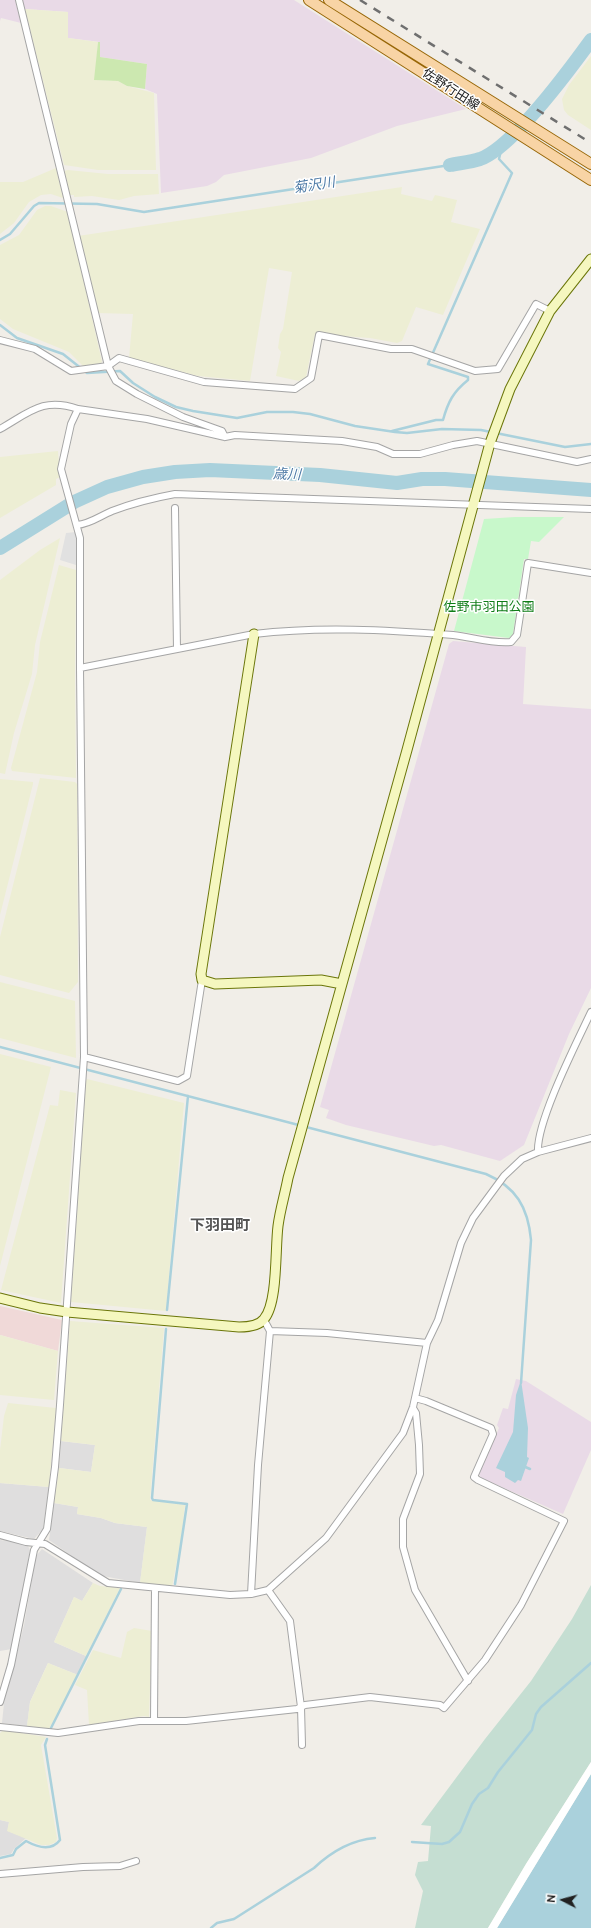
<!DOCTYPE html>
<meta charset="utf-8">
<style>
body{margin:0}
#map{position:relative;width:591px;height:1928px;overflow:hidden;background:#f1eee8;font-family:Ubuntu,sans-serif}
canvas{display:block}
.north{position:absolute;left:543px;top:1880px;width:40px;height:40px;-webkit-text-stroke:3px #fff;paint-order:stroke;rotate:276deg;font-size:11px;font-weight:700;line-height:16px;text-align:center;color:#212121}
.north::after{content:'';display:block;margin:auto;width:14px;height:18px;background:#212121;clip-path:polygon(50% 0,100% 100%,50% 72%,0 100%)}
</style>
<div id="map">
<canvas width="591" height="1928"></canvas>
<div class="north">N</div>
</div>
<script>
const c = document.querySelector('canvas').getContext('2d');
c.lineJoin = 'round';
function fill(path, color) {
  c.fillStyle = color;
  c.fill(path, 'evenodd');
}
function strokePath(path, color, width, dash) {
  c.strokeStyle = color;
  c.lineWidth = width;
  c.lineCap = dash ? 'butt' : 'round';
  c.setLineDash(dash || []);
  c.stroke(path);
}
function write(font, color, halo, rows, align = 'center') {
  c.font = font + ' Ubuntu,"Noto Sans JP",sans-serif';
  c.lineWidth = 3;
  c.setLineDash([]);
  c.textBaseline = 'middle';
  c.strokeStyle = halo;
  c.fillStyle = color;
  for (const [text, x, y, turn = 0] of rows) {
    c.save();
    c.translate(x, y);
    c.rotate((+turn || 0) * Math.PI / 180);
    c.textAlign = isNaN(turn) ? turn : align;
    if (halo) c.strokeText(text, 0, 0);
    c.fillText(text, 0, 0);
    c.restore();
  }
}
const residential = new Path2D(`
 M61 1441 95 1445 91 1472 59 1468Z
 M0 1483 49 1487 43 1529 34 1539 0 1531Z
 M54 1503 78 1507 77 1514 101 1518 115 1523 147 1527 140 1583 103 1576 86 1566 49 1540Z
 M0 1540 20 1543 28 1546 30 1550 19 1614 12 1649 0 1651Z
 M42 1549 93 1583 82 1601 74 1597 54 1642 86 1656 78 1675 48 1663 30 1702 27 1726 2 1723 5 1693 10 1681 24 1625 36 1556Z
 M0 1820 9 1822 8 1831 26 1838 14 1849 11 1854 0 1856Z`);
const commercial = new Path2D(`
 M0 1306 62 1320 58 1351 0 1335Z`);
const industrial = new Path2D(`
 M0 0H15L21 23 1 18 0 21Z
 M22 0H294L466 109 397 126 311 158 224 175 216 182 207 186 161 193 157 94 145 89 147 64 100 57V42L68 38V12L25 9Z
 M453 641 526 647 523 704 591 709V988L569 1034 524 1145 500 1161 441 1145 434 1146 346 1125 326 1118 329 1110 320 1107 449 644Z
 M516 1379 526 1381 591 1422V1450L563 1514 481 1478 479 1474 499 1428 497 1425 503 1408 508 1409Z`);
const farmland = new Path2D(`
 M25 9 68 12V38L98 42 95 80 118 81 127 86 154 93 156 170H98L64 165Z
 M591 56V130L568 115 564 110 562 99 569 85Z
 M56 168 63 198 51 194 41 195 29 202 14 223 0 234V182H23Z
 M68 170 108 174H158L159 194 134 196 119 200 92 196 74 197V195H70L64 171Z
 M402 187 401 194 432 201 435 195 457 200 451 222 480 229 443 315 416 307 402 341 397 343 370 338 315 334 306 377 299 381 276 376 281 352 278 348 280 334 283 329 292 272 269 268 250 381 198 376 129 358 133 314 97 313 78 236Z
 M45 206H51L68 212 102 362 99 364 85 368 69 352 13 329 0 319V245L19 235 37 210Z
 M58 451 60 477 56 479V485L0 518V457Z
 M60 538 35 645 32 674 14 733 5 774 0 773V580L40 550Z
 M59 565 76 570 75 678 76 778 12 771 11 768 37 672 40 642Z
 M40 778 75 782 77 784 78 982 69 993 0 975V937Z
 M0 779 33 782V784L0 915Z
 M0 982 75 1001 76 1058 0 1038Z
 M0 1054 51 1067 0 1266Z
 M87 1079 184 1103 166 1311 71 1302 86 1081Z
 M60 1090 76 1093 61 1303 1 1290 50 1105 58 1106Z
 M70 1321 164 1328 150 1500 185 1505 181 1539 172 1587 140 1583 147 1527 115 1523 101 1518 77 1514 78 1507 54 1503 59 1468 91 1472 95 1445 61 1441Z
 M0 1335 58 1351 54 1400 0 1395Z
 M8 1403 56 1408 49 1487 0 1483V1450L4 1416Z
 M93 1583 100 1586 120 1588 86 1656 54 1642 74 1597 82 1601Z
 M134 1628 152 1631 149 1717 144 1716 89 1725 87 1690 75 1685 93 1650 121 1658 127 1632Z
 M48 1663 78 1675 49 1729 27 1726 30 1702Z
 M3 1730 46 1737 41 1745 57 1838 56 1842 49 1845H41L7 1831 9 1822 0 1820V1733Z`);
const grass = new Path2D(`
 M98 42H100V57L147 64 145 89 127 86 118 81 94 80Z`);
const wetland = new Path2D(`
 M591 1585V1762L526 1864 488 1928H415L423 1891 415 1875 418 1862 428 1861 431 1826 421 1825 485 1739 531 1681 572 1619Z`);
const park = new Path2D(`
 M515 517H564L539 542 531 541 528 559H524L513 634 509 638 454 631 484 519Z`);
const parking = new Path2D(`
 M76 532V565L60 560 66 533Z`);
const water = new Path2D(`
 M521 1380 528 1428 527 1457 529 1458 521 1481 518 1480 515 1483 505 1477V1472L496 1468 513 1432 516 1395Z
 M591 1774V1928H497Z`);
const pier = new Path2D(`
 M591 1762V1774L497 1928H488L526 1864Z`);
const stream = new Path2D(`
 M0 240 10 234 34 206 39 203 97 204 144 212 450 165
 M0 325 17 338 63 354 87 373 120 371 133 383 155 397 176 407 193 411 237 418 267 412H293L310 414 355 426 395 432 407 433 442 429 481 430 565 447 591 444
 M392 431 436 420H443C448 402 453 392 468 380V377L428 364 512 173 499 159 502 146
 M0 1047 486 1174C516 1187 528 1207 531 1240L521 1383
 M167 1310 188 1096
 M166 1329 152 1498 153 1500 187 1504 175 1584
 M523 1466 530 1469
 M51 1728 121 1589
 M412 1842 442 1844 449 1842 460 1832 472 1804 479 1794 488 1788 498 1772 532 1730 536 1714 541 1707 591 1663
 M0 1858 13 1855 16 1849 26 1841C37 1847 51 1852 60 1840L45 1745 47 1739
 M211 1928 217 1923 234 1919 314 1868C332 1851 351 1840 375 1838`);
const river = new Path2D(`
 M450 165C460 163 471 162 480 159 513 147 570 69 591 40
 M0 548 74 502 107 487 143 477 175 472 210 470 320 475 397 483 422 479H445L591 490`);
const street = new Path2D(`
 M0 340 35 349 71 371 108 366 19 0
 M0 429C30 412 43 397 78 409
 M225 437 222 431 183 417 137 394 116 381 108 366 119 358 204 382 295 389 311 378 319 335 391 349H412L475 371 498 369 536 304 550 311
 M175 508 177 649
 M77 525C90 524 100 516 112 511 133 503 153 498 175 494L591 509
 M80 668V538L61 469 71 424 78 409 147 419 225 437 235 435 342 441 377 447 393 454H420L453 445 477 441 577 462 591 459
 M84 1057 178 1081 187 1076 202 980
 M538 1152C536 1122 577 1042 591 1012
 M270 1331 327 1333 427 1343
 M413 1408 416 1413 419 1445 420 1474 403 1519V1547L415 1590 468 1681
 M0 1535 26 1542 45 1544 108 1583 230 1595 251 1594 268 1590 326 1538 403 1433 413 1407 427 1343 438 1320 461 1243 473 1218 504 1176 522 1159 538 1152 591 1138
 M268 1590 290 1621 301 1707 302 1745
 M251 1594 258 1465 270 1331 264 1320
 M0 1702 11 1665 34 1550 47 1529 55 1467 60 1405 84 1057 80 668 254 634C320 626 387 630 453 635 472 637 492 644 511 642L517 635 528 563 591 573
 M154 1721 155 1588
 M0 1727 58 1733 139 1721H186L297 1709 305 1705 370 1697 440 1705 444 1708 485 1660 521 1605 564 1521 478 1480 474 1477 493 1434 491 1428 426 1401 415 1398
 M0 1874 83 1867 120 1866 136 1861`);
const secondary = new Path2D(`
 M254 634 201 974 202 980 215 984 321 980 342 984
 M0 1298 40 1308 67 1312 239 1327C247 1327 259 1326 264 1319 278 1303 275 1249 278 1226 280 1210 285 1194 288 1178L407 750 490 443 510 389 550 311 591 259`);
const primary = new Path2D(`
 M309 0 591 180
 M329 0 591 164`);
const rail = new Path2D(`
 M360 0 591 143`);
const streetNames = [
 ["佐野行田線",451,89,33]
];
const parkNames = [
 ["佐野市羽田公園",489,607]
];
const waterNames = [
 ["菊沢川",314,185,-9],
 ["歳川",287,474,2]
];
const quarterNames = [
 ["下羽田町",220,1225]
];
fill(residential, '#dfdede');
fill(commercial, '#f0d9d8');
fill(industrial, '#e9dae7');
fill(farmland, '#edeed4');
fill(grass, '#cce8b0');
fill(wetland, '#c5ded2');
fill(park, '#c8f8cb');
fill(parking, '#e1e1e1');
fill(water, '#aad1dc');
fill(pier, '#fff');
strokePath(stream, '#aad1dc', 2.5);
strokePath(river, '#aad1dc', 14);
strokePath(street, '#a5a5a5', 8);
strokePath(secondary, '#6b7609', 11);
strokePath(primary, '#976606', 12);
strokePath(street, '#fff', 6);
strokePath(secondary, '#f5f7bf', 9);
strokePath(primary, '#f8d4a5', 10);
strokePath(rail, '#6f6f6f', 2.5, [8, 8]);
write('13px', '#212121', '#fff', streetNames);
write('13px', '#107d18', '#fff', parkNames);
write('italic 14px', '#4d7aa6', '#fff', waterNames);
write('bold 15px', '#545454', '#fff', quarterNames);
</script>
